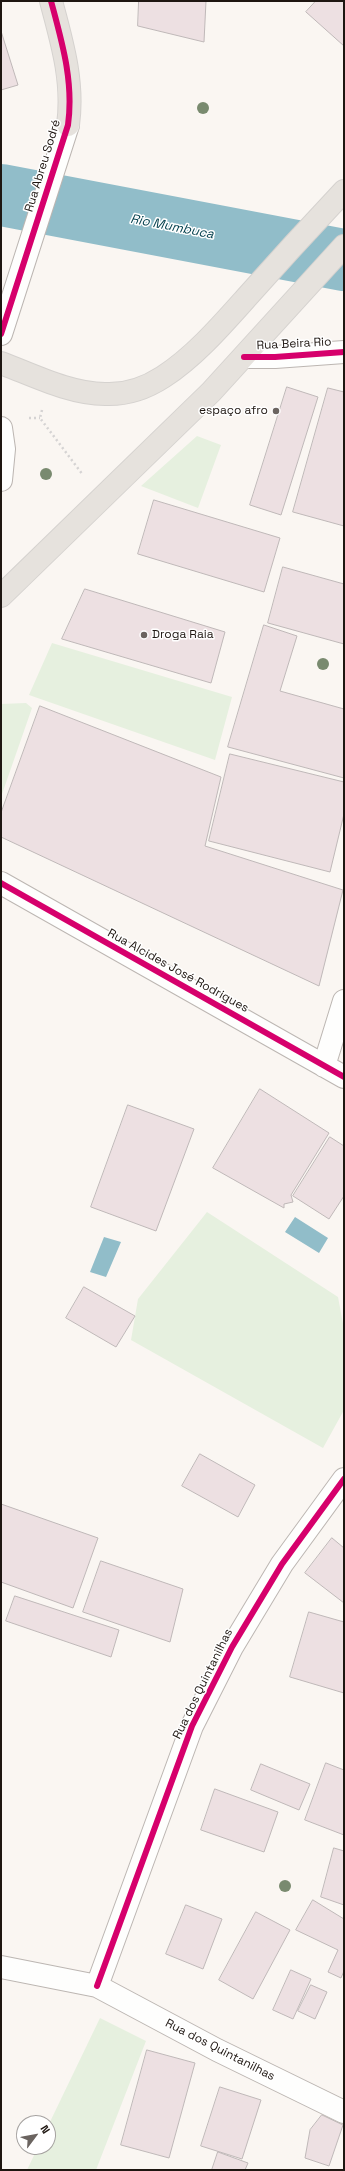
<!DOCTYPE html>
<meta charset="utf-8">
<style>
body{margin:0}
#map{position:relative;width:345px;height:2171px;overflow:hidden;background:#faf6f2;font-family:"Space Grotesk",sans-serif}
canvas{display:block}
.frame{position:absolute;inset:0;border:2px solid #1e1611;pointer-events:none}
.north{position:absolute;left:16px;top:2115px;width:40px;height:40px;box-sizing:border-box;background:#fff;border:1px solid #a5a2a0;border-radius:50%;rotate:58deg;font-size:11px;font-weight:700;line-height:16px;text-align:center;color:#1e1611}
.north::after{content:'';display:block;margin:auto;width:14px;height:18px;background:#6b6460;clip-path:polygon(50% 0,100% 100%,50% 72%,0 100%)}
</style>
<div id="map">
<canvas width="345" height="2171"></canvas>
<div class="frame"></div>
<div class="north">N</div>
</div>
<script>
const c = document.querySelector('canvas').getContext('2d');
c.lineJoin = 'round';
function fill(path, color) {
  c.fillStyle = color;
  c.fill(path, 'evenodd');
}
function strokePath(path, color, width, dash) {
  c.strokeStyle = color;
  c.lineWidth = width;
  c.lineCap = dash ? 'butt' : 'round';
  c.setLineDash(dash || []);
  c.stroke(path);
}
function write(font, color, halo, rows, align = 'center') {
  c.font = font + ' "Space Grotesk",sans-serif';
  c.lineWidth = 3;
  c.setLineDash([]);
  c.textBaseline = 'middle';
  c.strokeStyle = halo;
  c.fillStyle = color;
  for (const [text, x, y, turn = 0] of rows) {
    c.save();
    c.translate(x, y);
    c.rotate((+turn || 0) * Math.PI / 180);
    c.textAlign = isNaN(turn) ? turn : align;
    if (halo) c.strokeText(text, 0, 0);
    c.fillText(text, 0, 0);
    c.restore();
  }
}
const green = new Path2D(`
 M197 436 221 445 198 508 141 486Z
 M52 643 232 697 215 760 29 695Z
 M26 703 32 708 1 797V704Z
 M207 1212 338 1297 344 1329V1410L323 1448 131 1340 138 1299Z
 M100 2018 146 2041 96 2170H27L38 2147H48V2126Z`);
const water = new Path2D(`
 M295 1217 328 1238 319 1253 285 1232Z
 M104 1237 121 1242 106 1277 90 1272Z`);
const river = new Path2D(`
 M1 195 344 260`);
const building = new Path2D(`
 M139 1H206L204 42 138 26Z
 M316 1H344V46L306 12Z
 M1 31 18 85 1 90Z
 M287 387 318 397 281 515 250 505Z
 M328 388 344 392V526L293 512Z
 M154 500 280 538 264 592 138 554Z
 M283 567 344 584V644L268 623Z
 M85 589 225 632 211 683 62 639Z
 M264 625 297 636 280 691 344 709V778L228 747Z
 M40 706 221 777 205 846 343 890 319 986 1 837V813Z
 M230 754 344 782V814L330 872 209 841Z
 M260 1089 329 1133 291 1195 293 1202 284 1204V1208L213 1168Z
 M128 1105 194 1129 156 1231 91 1207Z
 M330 1137 344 1146V1196L329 1219 293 1196Z
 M84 1287 135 1316 116 1347 66 1318Z
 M200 1454 255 1485 238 1517 182 1486Z
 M1 1504 98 1538 73 1608 1 1582Z
 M332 1538 344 1548V1603L305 1573Z
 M101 1561 183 1589 170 1642 83 1612Z
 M15 1596 119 1630 111 1657 6 1621Z
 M309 1612 344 1622V1693L290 1677Z
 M326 1763 344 1770V1835L305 1820Z
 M261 1764 310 1784 299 1810 251 1790Z
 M215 1789 278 1812 264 1852 201 1830Z
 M334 1848 344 1851V1905L321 1897Z
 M313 1900 344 1919V1971L341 1978 328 1972 338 1950 296 1930Z
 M186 1905 222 1919 203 1969 166 1954Z
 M256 1912 290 1930 253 1999 219 1980Z
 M291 1970 311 1979 293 2019 273 2010Z
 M311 1985 327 1992 315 2019 298 2011Z
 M147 2050 195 2063 169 2158 121 2145Z
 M220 2087 261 2100 242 2159 201 2146Z
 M322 2115 343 2125 329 2166 305 2158 310 2130Z
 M218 2152 248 2163 245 2170H212Z`);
const path = new Path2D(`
 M42 410 40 418 83 475
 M29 418H40`);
const minor = new Path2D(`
 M1 334 68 125
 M244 357H275L344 352
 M1 428 4 449 1 480
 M1 883 344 1077
 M324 1066 344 1001
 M1 1967 97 1986 217 2050 344 2112
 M97 1986 192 1726 232 1647 282 1564 344 1479`);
const major = new Path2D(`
 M51 1C62 42 74 82 68 125
 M1 363C33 375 70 394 105 394 125 395 146 388 163 377 194 357 221 326 246 298 278 262 311 226 344 191
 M1 596 211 392 344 246`);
const cycleway = new Path2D(`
 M1 334 68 125C74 82 62 42 51 1
 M244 357H275L344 352
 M1 883 344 1077
 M97 1986 192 1726 232 1647 282 1564 344 1479`);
const trees = [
 [203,108],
 [46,474],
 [323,664],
 [285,1886]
];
const markers = [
 [276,411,4,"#6b6460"],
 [144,635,4,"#6b6460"]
];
const streetNames = [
 ["Rua Abreu Sodré",43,166,-73],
 ["Rua Beira Rio",294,344,-3],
 ["Rua Alcides José Rodrigues",178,971,29],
 ["Rua dos Quintanilhas",203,1684,-64],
 ["Rua dos Quintanilhas",220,2050,27]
];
const poiNames = [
 ["espaço afro",268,411],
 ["Droga Raia",152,635,"left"]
];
const waterNames = [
 ["Rio Mumbuca",172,227,11]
];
fill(green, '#e6f0df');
fill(water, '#91bdc9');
strokePath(river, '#91bdc9', 62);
fill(building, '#ede0e2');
strokePath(building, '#bfb8b8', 1);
strokePath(minor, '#bcb6b2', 24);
strokePath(major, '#d5d2cf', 24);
strokePath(path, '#d5d3d3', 2.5, [2, 3]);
strokePath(minor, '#fefefd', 22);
strokePath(major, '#e6e2dd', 22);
strokePath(cycleway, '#d6006c', 6);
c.fillStyle = '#798a6f';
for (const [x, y] of trees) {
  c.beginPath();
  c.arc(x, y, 6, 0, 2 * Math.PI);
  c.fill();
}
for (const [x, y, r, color] of markers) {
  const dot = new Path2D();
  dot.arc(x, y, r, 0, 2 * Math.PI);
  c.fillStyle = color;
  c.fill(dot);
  strokePath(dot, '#fff', 1.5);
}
write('12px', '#1e1611', '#fff', streetNames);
write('12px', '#1e1611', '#fff', poiNames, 'right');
write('italic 13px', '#003e4b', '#fff', waterNames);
</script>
